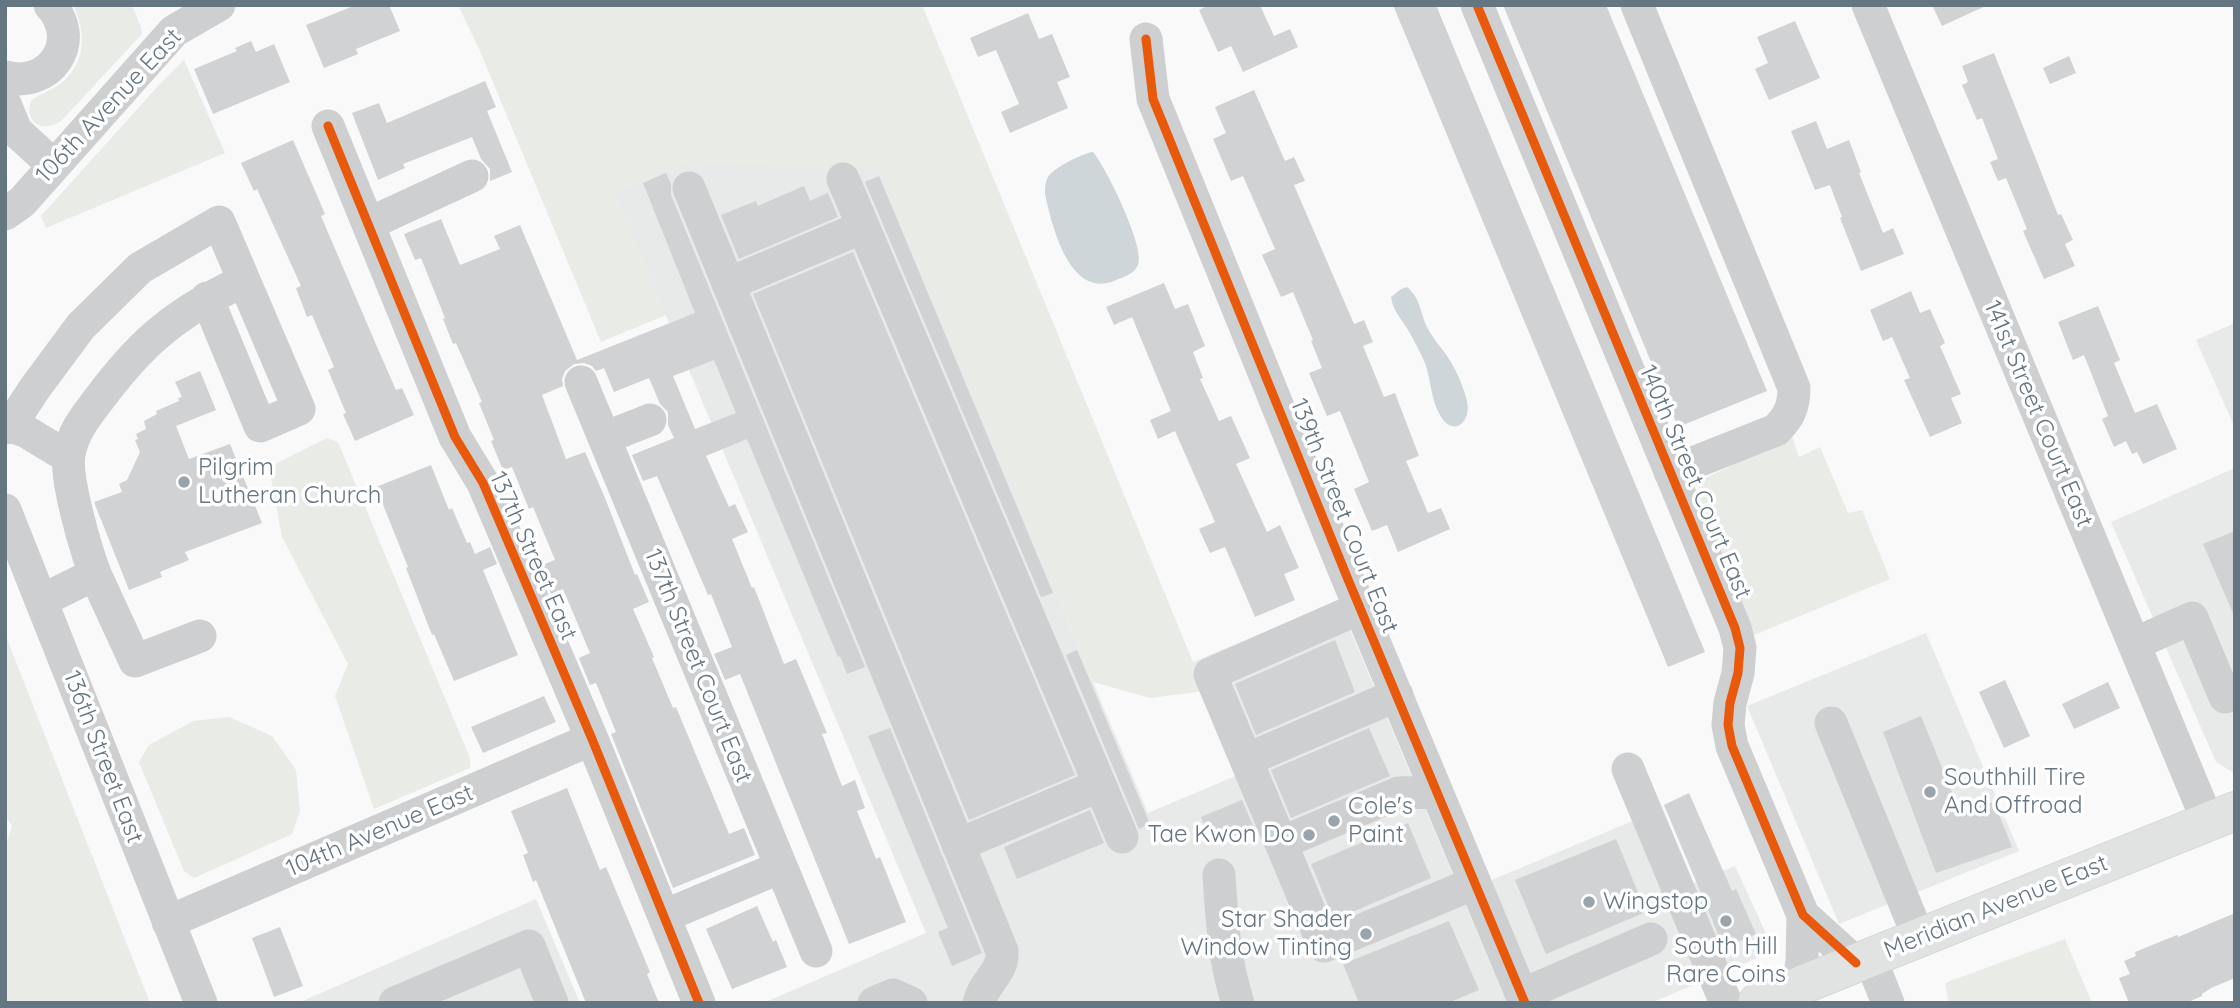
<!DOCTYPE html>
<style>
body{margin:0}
#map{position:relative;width:2240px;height:1008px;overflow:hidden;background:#f9f9f9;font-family:Quicksand,sans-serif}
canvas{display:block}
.frame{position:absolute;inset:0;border:7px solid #657683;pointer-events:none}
</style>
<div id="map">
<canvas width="2240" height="1008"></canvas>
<div class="frame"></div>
</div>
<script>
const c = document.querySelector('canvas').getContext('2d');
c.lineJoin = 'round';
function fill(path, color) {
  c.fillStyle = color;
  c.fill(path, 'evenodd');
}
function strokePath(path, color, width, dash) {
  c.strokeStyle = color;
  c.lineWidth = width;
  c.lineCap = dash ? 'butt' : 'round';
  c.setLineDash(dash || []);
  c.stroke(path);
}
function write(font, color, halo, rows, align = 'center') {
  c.font = font + ' Quicksand,sans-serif';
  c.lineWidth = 7;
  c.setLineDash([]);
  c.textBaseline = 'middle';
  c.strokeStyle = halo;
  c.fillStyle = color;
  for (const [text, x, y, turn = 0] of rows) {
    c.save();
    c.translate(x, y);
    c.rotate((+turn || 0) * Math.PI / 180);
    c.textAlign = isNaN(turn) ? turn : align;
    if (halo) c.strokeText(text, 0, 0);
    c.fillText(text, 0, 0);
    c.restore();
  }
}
const built = new Path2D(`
 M846 95 1148 813 1240 774 1193 662 1338 601 1507 1003H763L926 933 614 192Z
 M2235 323V428L2196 340Z
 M2235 468V773H2234L2216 762 2111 522Z
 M1926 633 2019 851 1839 924 1747 706Z
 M1635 820 1667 894 1735 866 1774 951 1651 1003H1537L1487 882Z
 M536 899 580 1003H298Z`);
const green = new Path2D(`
 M73 5H132L141 27 142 34 63 119C47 134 23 125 31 101 39 94 50 91 59 85 86 65 87 33 73 5Z
 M458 5H922L1205 691 1150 698 1093 682 877 171 686 162 615 192 666 315 601 342 480 51Z
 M184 60 225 153 46 228 41 216 159 85Z
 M1792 436 1799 457 1820 447 1848 513 1862 510 1890 579 1749 637 1696 507 1698 489 1704 479Z
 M327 438 338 442 470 758V768L374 809 335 696 348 664 282 537 269 467Z
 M5 634 150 1003H5V847L12 826 5 815Z
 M229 717 272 736 296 770 300 811 292 834 194 878 184 871 139 762 149 745 193 721Z
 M2065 939 2092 1003H1949L1945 983Z`);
const water = new Path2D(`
 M1093 152C1106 167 1146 249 1138 265 1134 274 1124 277 1116 280 1070 301 1052 226 1045 194 1045 189 1045 182 1048 177 1053 168 1083 153 1093 152Z
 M1407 287C1420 298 1420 310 1426 325 1431 336 1440 346 1447 356 1456 369 1463 385 1467 401 1472 423 1452 438 1440 415 1431 400 1431 380 1425 363 1420 352 1414 340 1408 330 1401 318 1393 311 1391 297L1401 289Z`);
const building = new Path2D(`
 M356 5H389L400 31 356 49 358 54 324 68 306 25Z
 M1209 5H1260L1274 36 1290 29 1298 47 1243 72 1231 46 1218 52 1199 10Z
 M1393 5H1436L1705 652 1668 667Z
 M1503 5H1606L1767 391 1678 427Z
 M1932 5H1988L1942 26Z
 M1028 13 1039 39 1052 34 1070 77 1057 82 1068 108 1010 133 1001 112 1019 104 996 50 978 57 970 38Z
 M1795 21 1820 78 1769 100 1755 69 1768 63 1757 37Z
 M251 41 256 52 274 44 290 82 213 114 194 69 237 51 235 48Z
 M1994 53 2058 215 2061 214 2073 240 2065 244 2075 266 2044 279 2023 231 2027 229 2006 178 1998 181 1990 162 1998 159 1982 118 1977 120 1962 85 1968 82 1962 66Z
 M2069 56 2076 73 2050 84 2043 68Z
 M485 81 496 107 487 111 512 172 490 181V169L481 159 472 137 403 164 405 168 378 180 352 113 379 103 387 123Z
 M1254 90 1285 161 1294 157 1305 181 1294 185 1354 324 1364 320 1373 342 1363 346 1384 397 1395 393 1419 456 1406 461 1428 513 1441 508 1450 529 1398 552 1387 525 1372 531 1354 489 1369 482 1340 411 1327 416 1309 373 1322 368 1311 341 1313 340 1293 292 1281 297 1262 255 1275 249 1243 176 1231 181 1213 139 1226 133 1215 107Z
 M1816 121 1827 149 1849 140 1861 172 1859 173 1883 233 1893 228 1904 254 1861 271 1840 218 1842 217 1830 185 1815 190 1791 131Z
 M293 140 325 214 321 216 378 349 396 390 402 388 414 415 355 441 343 414 346 413 328 370 334 367 312 315 307 317 296 288 301 286 257 189 254 191 241 163Z
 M666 173 671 184V195L865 667 847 674 840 656 838 657 747 439 706 456 729 507 735 504 748 532 732 539 752 588 754 587 784 664 796 659 827 733 822 734 842 786 855 780 865 808 857 811 876 859 880 857 906 922 849 944 740 674 725 680 714 654 732 647 711 594 708 595 657 476 643 481 632 455 674 438 668 425V412L660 404 649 378 614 392 604 368 596 371 592 366 584 363 574 364 565 371 562 379 563 386 542 395 566 459 585 452 605 498 635 575 637 574 649 602 633 609 654 657 652 658 673 708 676 707 729 834 744 828 755 855 673 888 611 734 616 732 596 683 590 685 579 658 590 653 563 589 551 594 539 566 555 560 533 507 529 509 512 467 503 470 491 441 494 440 479 403 482 402 456 343 453 344 443 319 445 318 421 258 415 260 404 234 441 219 460 265 500 249 494 236 520 225 577 360 695 313 643 183ZM714 360 736 413 695 429 673 376Z
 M879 176 1053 593 1041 597 865 182Z
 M804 186 810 201 828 193 838 217 739 259 721 215 756 201 758 206Z
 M853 252 1075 775 969 820 753 294Z
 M1164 283 1175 309 1188 304 1205 346 1193 352 1203 378 1200 379 1219 421 1231 416 1250 458 1236 464 1267 532 1280 525 1299 568 1284 574 1295 600 1255 617 1225 547 1210 553 1199 529 1215 522 1175 431 1158 439 1150 420 1171 411 1132 317 1114 325 1106 307Z
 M1911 291 1920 313 1930 309 1945 343 1940 346 1961 394 1951 398 1962 423 1930 437 1904 380 1910 378 1892 337 1883 341 1870 310Z
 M2098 306 2120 360 2114 363 2135 413 2157 404 2177 449 2143 464 2137 452 2132 454 2126 441 2114 447 2102 419 2108 416 2084 355 2073 360 2058 322Z
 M200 371 216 410 176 426 189 459 230 444 262 523 185 552 189 560 160 572 162 577 129 590 94 502 122 492 119 484 127 480 140 452 135 440 138 439 136 434 146 429 144 421 157 414 156 411 179 401 178 398 182 397 175 382Z
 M431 465 449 510 452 508 467 543 470 542 475 554 490 547 497 564 483 570 518 655 454 681 434 634 432 635 406 568 408 567 376 487Z
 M2235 531V618L2203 544Z
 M1335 640 1355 692 1256 735 1235 684Z
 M1077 650 1150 824 1139 829 1066 655Z
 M2005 680 2030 736 2004 748 1979 692Z
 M2108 682 2120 708 2074 729 2062 704Z
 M544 696 556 722 483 753 471 727Z
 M1921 716 1960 812 1994 802 2012 847 1936 873 1883 732Z
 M890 728 982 953 952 966 938 932 948 928 868 736Z
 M1369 728 1390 776 1291 818 1271 770Z
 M567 788 600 870 606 867 650 972 647 974 659 1003H586L536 880 533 882 523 855 528 853 511 811Z
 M1689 793 1732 891 1736 889 1756 934 1724 948 1664 805Z
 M1242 800 1254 828 1213 845 1201 817Z
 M1090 810 1104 843 1017 879 1004 847Z
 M1408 823 1431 878 1334 920 1311 864Z
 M1616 839 1646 912 1546 954 1515 880Z
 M757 906 773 942 776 940 787 967 732 989 706 929Z
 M2235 913V978L2211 988 2202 994V996L2186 1003H2129L2119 978 2130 974 2124 961 2136 956 2135 952 2177 935 2178 937Z
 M1449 921 1479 990 1448 1003H1359L1343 964Z
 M280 927 303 986 274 997 252 938Z`);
const minor = new Path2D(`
 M1477 5 1735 628 1740 648 1738 673 1730 703 1728 725 1732 746 1803 915 1856 963
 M1637 5 1794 388C1794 407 1789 417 1776 430L1670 472
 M1868 5 2208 822
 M1146 39 1153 99 1347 577 1525 1003
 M5 77C50 89 83 41 50 5
 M5 104 16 131 53 165
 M328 126 455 437 483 483 592 739 699 1003
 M843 179 1122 837
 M689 188 1002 951C1004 972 983 983 979 1003
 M5 214 22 202 174 31 219 5
 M368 224 472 176
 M728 284 863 227
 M581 382 816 951
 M10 426 25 431 68 457
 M5 428 10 426 35 388 81 326 140 268 219 222 299 409 260 426 207 298
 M604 438 650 420
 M5 510 201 1003
 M95 574 135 661 200 636
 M41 601 95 574C86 550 65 479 69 455 72 433 86 416 99 399 137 348 170 317 227 289
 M1360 608 1210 674 1281 843 1399 793 1437 792
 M2134 644 2192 618 2225 697 2235 693
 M1831 723 1919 938
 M1246 760 1397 695
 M1628 769 1726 1003
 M1281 843 1324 946 1475 883
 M958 845 1100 785
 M1219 875C1222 919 1224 961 1238 1003
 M664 916 781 867
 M168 922 592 739
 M1870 958 1888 1003
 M1798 987 1802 961 1803 915
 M395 1003 529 946 552 1003
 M874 1003 893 995 911 1003
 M1528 1003 1538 988 1651 939`);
const major = new Path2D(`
 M1757 1003 2235 811`);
const cycleway = new Path2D(`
 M1477 5 1735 628 1740 648 1738 673 1730 703 1728 725 1732 746 1803 915 1856 963
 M1146 39 1153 99 1347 577 1525 1003
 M328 126 455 437 483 483 592 739 699 1003`);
const markers = [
 [184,482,7,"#99a4ac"],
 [1930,792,7,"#99a4ac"],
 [1334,821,7,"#99a4ac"],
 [1309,835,7,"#99a4ac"],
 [1589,902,7,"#99a4ac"],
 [1726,921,7,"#99a4ac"],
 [1366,934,7,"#99a4ac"]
];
const streetNames = [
 ["106th Avenue East",109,106,-47],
 ["141st Street Court East",2038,414,67],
 ["140th Street Court East",1695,482,67],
 ["139th Street Court East",1344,516,68],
 ["137th Street East",533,556,66],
 ["137th Street Court East",698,666,68],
 ["136th Street East",103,757,69],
 ["104th Avenue East",380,831,-23],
 ["Meridian Avenue East",1996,907,-22]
];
const poiNames = [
 ["Pilgrim",198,468],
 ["Lutheran Church",198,496],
 ["Southhill Tire",1944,778],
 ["And Offroad",1944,806],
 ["Cole's",1348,807],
 ["Paint",1348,835],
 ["Tae Kwon Do",1295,835,"right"],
 ["Wingstop",1603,902],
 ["Star Shader",1352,920,"right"],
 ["Window Tinting",1352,948,"right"],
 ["South Hill",1726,947,"center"],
 ["Rare Coins",1726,975,"center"]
];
fill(built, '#e8e9e9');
fill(green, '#e8ebe6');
fill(water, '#ced6d9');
fill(building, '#d0d2d3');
strokePath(major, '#d5d6d7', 40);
strokePath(minor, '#cecfd0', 33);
strokePath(major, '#e1e2e2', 38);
strokePath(cycleway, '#e8590c', 9);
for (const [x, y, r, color] of markers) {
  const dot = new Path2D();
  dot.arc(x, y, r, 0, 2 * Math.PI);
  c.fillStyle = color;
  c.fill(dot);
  strokePath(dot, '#fff', 2.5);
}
write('24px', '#657683', '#fff', streetNames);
write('24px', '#657683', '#fff', poiNames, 'left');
</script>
